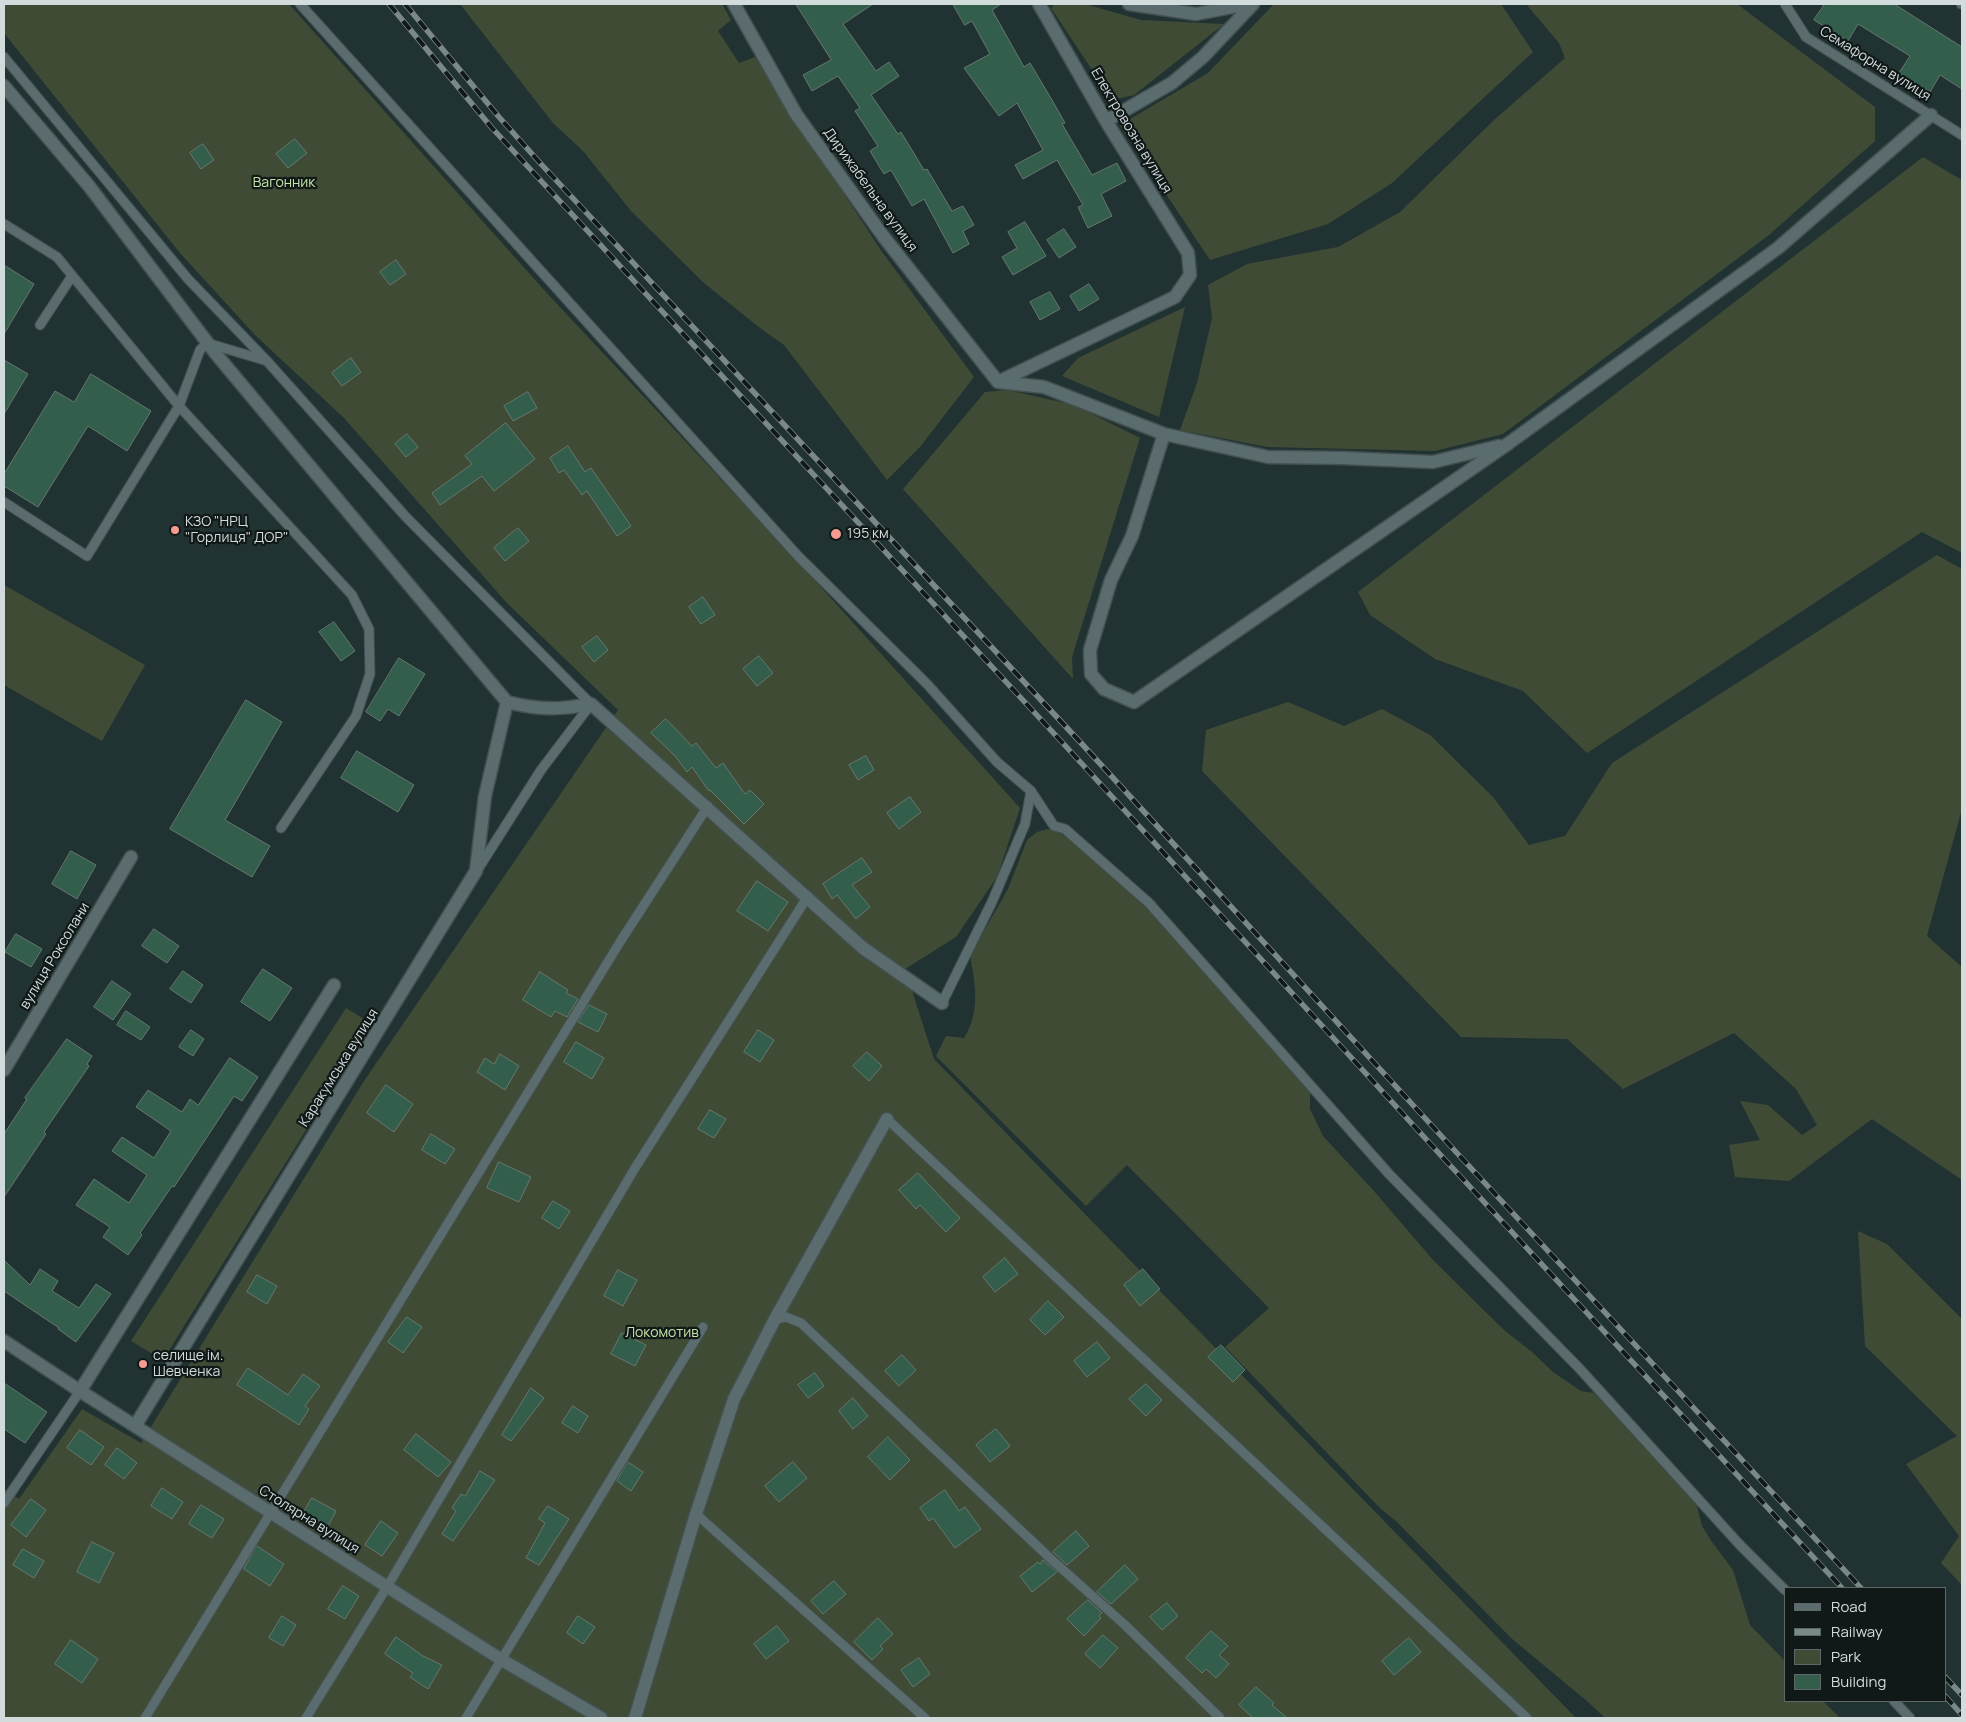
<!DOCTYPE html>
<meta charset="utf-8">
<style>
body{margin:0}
#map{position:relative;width:1966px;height:1722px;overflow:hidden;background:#213233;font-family:Manrope,sans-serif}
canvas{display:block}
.frame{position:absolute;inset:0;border:5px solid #d2dcdc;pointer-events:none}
.legend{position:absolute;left:1784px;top:1587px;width:162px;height:115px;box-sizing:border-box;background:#111818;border:1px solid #5e6666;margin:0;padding:6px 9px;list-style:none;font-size:15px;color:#d2dcdc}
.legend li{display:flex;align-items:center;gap:10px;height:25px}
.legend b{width:25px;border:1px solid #5e6666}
</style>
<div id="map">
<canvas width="1966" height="1722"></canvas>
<div class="frame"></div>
<ul class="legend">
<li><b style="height:6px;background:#5a6c6d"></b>Road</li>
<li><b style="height:6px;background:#7a8888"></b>Railway</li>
<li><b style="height:14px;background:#404b35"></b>Park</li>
<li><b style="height:14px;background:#325e4b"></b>Building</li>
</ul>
</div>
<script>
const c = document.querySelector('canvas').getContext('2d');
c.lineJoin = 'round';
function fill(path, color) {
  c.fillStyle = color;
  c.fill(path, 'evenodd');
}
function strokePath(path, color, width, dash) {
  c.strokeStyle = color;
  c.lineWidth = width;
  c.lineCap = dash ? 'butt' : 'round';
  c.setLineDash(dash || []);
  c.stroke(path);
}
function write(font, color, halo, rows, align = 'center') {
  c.font = font + ' Manrope,sans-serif';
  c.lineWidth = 4.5;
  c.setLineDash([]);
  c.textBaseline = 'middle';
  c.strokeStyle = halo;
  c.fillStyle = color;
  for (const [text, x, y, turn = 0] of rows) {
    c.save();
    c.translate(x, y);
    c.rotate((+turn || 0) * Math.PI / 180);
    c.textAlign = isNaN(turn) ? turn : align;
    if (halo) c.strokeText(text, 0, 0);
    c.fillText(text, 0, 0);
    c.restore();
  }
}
const green = new Path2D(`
 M4 4H289L544 290 802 566 1020 808 997 877 956 937 905 969 934 1059 1576 1718H4V1489L19 1499 82 1409 141 1443 364 1081 618 710 507 603 344 418 255 335 180 253 4 33Z
 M460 4H722L731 20 718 31 739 63 755 57 880 249 974 377 920 447 887 480 784 345 760 328 704 283 631 211 583 151 553 123Z
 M1055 4H1085L1141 20 1224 24 1134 95 1112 100 1051 8Z
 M1274 4H1501L1533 52 1392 183 1328 224 1210 260 1120 125 1208 73Z
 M1526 4H1737L1875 107V141L1769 235 1503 434 1435 451 1267 447 1180 430 1197 383 1212 318 1208 285 1247 264 1338 247 1400 212 1494 120 1565 58 1559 43Z
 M1923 157 1962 180V553L1922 532 1587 753 1523 691 1435 659 1370 615 1358 592Z
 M1185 307 1159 417 1062 376 1078 358Z
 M1008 390 1074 405 1140 438 1072 657 1073 679 903 489 985 392Z
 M1937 555 1962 569V809L1927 936 1962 967V1180L1872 1119 1789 1181 1735 1177 1729 1145 1760 1140 1740 1101 1768 1105 1802 1135 1817 1125 1796 1089 1734 1033 1623 1089 1567 1039 1461 1037 1202 771 1206 730 1288 702 1344 726 1382 709 1430 735 1493 797 1529 845 1565 836 1612 763Z
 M4 585 145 665 102 741 4 685Z
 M1048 829C1069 833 1096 861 1112 875 1182 941 1246 1013 1310 1084V1109L1323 1136 1374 1191 1433 1260 1504 1330 1532 1352 1553 1372 1581 1391 1594 1393 1696 1503 1702 1526 1712 1542 1733 1570 1750 1625 1785 1661V1701H1823L1840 1718H1605L1588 1702 1511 1638 1397 1522 1380 1508 1225 1347 1269 1308 1127 1165 1086 1206 936 1056 946 1036 964 1038C981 1011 975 984 970 955L1008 889 1027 840 1037 832Z
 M346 1008 372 1024 163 1360 131 1341Z
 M1858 1231 1887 1244 1962 1319V1585L1941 1563 1959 1536 1906 1464 1957 1436 1865 1346Z`);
const building = new Path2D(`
 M796 4H873L843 24 876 71 889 62 899 76 871 95 898 134 901 132 924 170 927 169 952 211 963 206 974 225 963 231 969 244 953 253 924 199 912 206 891 170 884 174 870 151 878 146 855 111 860 108 838 76 812 91 803 75 831 60Z
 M953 4H1001L992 10 1024 67 1030 63 1052 100 1065 123 1062 124 1092 175 1117 163 1126 181 1101 194 1112 216 1088 228 1078 207 1083 205 1057 160 1023 179 1015 165 1043 150 1017 103 999 116 964 68 990 54 972 21 965 25Z
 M1825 4H1894L1962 47V89L1940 75 1930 92 1899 73 1910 56 1858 24 1848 41 1814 20Z
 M295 139 307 153 288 168 276 154Z
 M203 144 214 160 201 169 190 153Z
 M1025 222 1046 256 1013 275 1002 257 1017 248 1008 232Z
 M1064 229 1076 247 1059 258 1047 240Z
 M396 260 406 274 390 285 380 272Z
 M4 265 34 284 4 334Z
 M1089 284 1099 299 1079 311 1070 296Z
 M1050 292 1060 309 1040 320 1030 302Z
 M351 358 361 372 342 386 332 373Z
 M4 360 28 374 4 414Z
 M91 374 151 411 127 451 88 426 38 507 4 486V474L55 391 74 402Z
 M528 392 537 408 513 421 504 406Z
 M506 423 535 459 494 491 482 476 440 505 432 493 472 464 465 456Z
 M407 434 418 447 406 457 395 444Z
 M568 446 585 472 591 468 631 526 617 536 587 491 582 495 564 470 559 473 550 458Z
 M518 528 529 541 505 561 494 548Z
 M703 597 715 615 701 624 689 607Z
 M334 622 355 651 341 661 319 632Z
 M597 636 608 650 594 662 582 647Z
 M759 656 773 673 757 686 743 669Z
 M399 658 425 674 399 716 388 709 380 721 366 712Z
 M246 700 282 722 225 820 270 846 252 877 170 829Z
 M666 719 692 746 696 743 716 768 723 763 745 794 750 790 764 804 744 824 710 790 709 791 692 767 687 772 675 756 651 733Z
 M357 751 414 785 398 812 341 778Z
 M866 756 874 770 858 780 849 765Z
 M910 797 921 812 899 829 887 813Z
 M71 851 96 865 77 899 52 884Z
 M862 858 872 872 852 885 870 907 856 919 837 895 832 899 823 884Z
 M757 881 788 902 768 931 737 911Z
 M154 929 179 946 167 963 142 946Z
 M16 934 42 949 31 967 5 952Z
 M263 969 292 988 270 1021 241 1002Z
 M183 971 203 985 191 1003 170 989Z
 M540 972 568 990 566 993 578 999 567 1017 555 1011 551 1017 523 1000Z
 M112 981 131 994 113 1020 94 1007Z
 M589 1005 607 1014 598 1032 578 1022Z
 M126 1011 150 1027 141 1040 117 1025Z
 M191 1030 204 1039 193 1056 179 1047Z
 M758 1030 774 1040 760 1062 744 1052Z
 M67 1039 92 1056 87 1064 89 1066 44 1132 46 1134 4 1197V1134L27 1099 25 1098Z
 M576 1042 604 1058 592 1079 564 1062Z
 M867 1052 882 1066 869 1081 853 1066Z
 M500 1054 519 1066 505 1090 477 1072 485 1058 494 1064Z
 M230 1058 258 1077 242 1101 234 1096 174 1187 172 1186 140 1233 142 1235 128 1255 103 1237 110 1227 76 1205 94 1179 129 1203 147 1175 112 1151 122 1137 154 1158 171 1131 136 1107 148 1090 182 1112 190 1099 198 1105Z
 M386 1085 413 1104 394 1132 367 1113Z
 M710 1110 726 1119 714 1138 698 1129Z
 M431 1134 455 1149 445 1164 422 1150Z
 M499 1162 531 1177 519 1202 487 1188Z
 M918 1173 960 1218 946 1232 920 1205 916 1209 899 1190Z
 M553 1201 570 1211 559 1229 542 1218Z
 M1005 1258 1018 1274 995 1292 983 1277Z
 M4 1260 30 1285 40 1269 58 1281 52 1291 79 1308 96 1284 111 1294 76 1342 58 1329 59 1328 4 1291Z
 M1143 1269 1160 1289 1140 1306 1124 1285Z
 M618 1270 637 1280 623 1306 604 1296Z
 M257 1275 277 1286 267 1304 247 1292Z
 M1048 1301 1064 1317 1045 1335 1030 1320Z
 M407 1317 422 1327 403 1353 388 1342Z
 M622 1333 646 1345 635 1366 611 1354Z
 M1097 1342 1110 1358 1087 1377 1074 1361Z
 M1221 1345 1245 1370 1233 1382 1208 1357Z
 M902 1355 916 1370 899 1386 885 1371Z
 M248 1368 288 1395 303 1374 320 1386 305 1406 309 1409 299 1425 237 1385Z
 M815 1373 824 1386 808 1398 798 1385Z
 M4 1383 47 1412 25 1443 4 1429Z
 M1146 1384 1162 1400 1146 1416 1129 1399Z
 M531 1388 544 1398 511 1441 502 1435Z
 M853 1398 868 1416 853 1429 839 1411Z
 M573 1406 588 1416 578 1433 562 1423Z
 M996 1429 1010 1446 990 1462 976 1445Z
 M80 1430 104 1447 91 1465 67 1448Z
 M416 1434 451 1462 438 1477 404 1450Z
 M888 1437 910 1460 890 1480 868 1457Z
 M117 1448 137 1463 124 1479 105 1465Z
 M628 1462 643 1472 631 1491 617 1481Z
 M793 1462 807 1478 779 1502 765 1486Z
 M480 1471 495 1480 453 1541 442 1534 456 1511 452 1508 461 1494 465 1496Z
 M162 1488 183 1502 172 1519 151 1506Z
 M945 1490 959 1511 965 1507 981 1529 955 1548 933 1518 929 1521 920 1508Z
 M312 1498 336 1511 328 1526 304 1512Z
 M31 1499 46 1510 26 1537 11 1525Z
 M201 1505 224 1519 212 1538 189 1524Z
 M548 1506 569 1519 539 1565 526 1558 545 1523 539 1519Z
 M381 1521 398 1533 382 1556 365 1545Z
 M1076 1531 1089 1546 1067 1565 1053 1552Z
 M92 1542 114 1553 99 1583 77 1572Z
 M257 1546 284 1564 270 1586 244 1569Z
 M23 1549 44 1561 34 1578 13 1565Z
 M1043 1560 1057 1572 1032 1592 1020 1576 1038 1562 1040 1564Z
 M1125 1565 1138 1579 1111 1604 1097 1592Z
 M834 1581 846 1594 823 1614 811 1601Z
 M343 1586 359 1596 345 1619 328 1609Z
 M1088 1600 1102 1613 1099 1616 1101 1618 1084 1636 1067 1619Z
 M1167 1603 1178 1616 1162 1630 1150 1617Z
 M282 1616 296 1625 283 1646 269 1638Z
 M578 1616 595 1627 583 1644 567 1633Z
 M878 1618 893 1634 880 1646 883 1649 872 1660 854 1642Z
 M777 1626 789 1641 766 1659 754 1644Z
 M1211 1631 1228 1646 1219 1655 1229 1664 1216 1678 1206 1669 1202 1673 1186 1658Z
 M1103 1635 1118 1648 1100 1668 1085 1654Z
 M396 1637 423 1656 442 1665 428 1689 410 1677 413 1673 385 1654Z
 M1409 1638 1421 1652 1394 1675 1382 1661Z
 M71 1640 98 1659 82 1683 55 1664Z
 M919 1658 930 1674 913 1687 901 1670Z
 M1256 1687 1274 1703 1272 1705 1287 1718H1253L1239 1705Z`);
const lane = new Path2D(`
 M300 4 798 556 927 684 997 762 1031 791 1054 826 1065 829 1149 903 1389 1174 1579 1368 1740 1545 1785 1590
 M1785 4 1806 37 1962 135
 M1961 4H1962
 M4 57 188 279 267 361 406 517 591 704 541 770 478 869
 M4 224 57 257 179 406 352 595 369 629 370 674 356 716 281 828
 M40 325 72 276
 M4 502 87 556 179 406 200 350 207 343 264 360
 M942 1003 992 902 1025 824 1031 791
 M887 1119 1527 1718
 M775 1319 786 1317 801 1323 1052 1560 1125 1625 1220 1718
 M4 1503 80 1391
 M696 1514 925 1718
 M1894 1701 1910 1718
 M145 1718 620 942 708 806
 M306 1718 387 1587 635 1168 808 896
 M466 1718 703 1327`);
const street = new Path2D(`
 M734 4 796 114 883 236 998 382
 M1129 4 1196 14 1248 4
 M4 86 89 186 216 354 507 702C539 710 559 710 591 704L863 948 942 1003
 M1106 121 1172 83 1203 57 1253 4
 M998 382 1175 297 1190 275 1188 253 1106 121 1039 4
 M998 382 1044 387 1164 434 1268 457 1343 458 1433 462 1499 446
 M1164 434 1132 536 1111 580 1090 650 1091 674 1104 689 1134 702 1509 443 1778 248 1931 115
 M4 1070 131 857
 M4 1341 80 1391 502 1660 601 1718
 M80 1391 334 985
 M135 1426 476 871 485 796 507 702
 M635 1718 696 1514 734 1399 775 1319 887 1119`);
const rail = new Path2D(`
 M389 4 492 128 1072 753 1447 1162 1842 1588
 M405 4 499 117 541 164 1082 744 1456 1152 1861 1588
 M1945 1677 1962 1695
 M1945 1696 1962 1715`);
const markers = [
 [175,530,5,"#f59c92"],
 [836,534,6,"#f59c92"],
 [143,1364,5,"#f59c92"]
];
const streetNames = [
 ["Семафорна вулиця",1875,64,32],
 ["Електровозна вулиця",1131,131,59],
 ["Дирижабельна вулиця",870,190,54],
 ["вулиця Роксолани",55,956,-59],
 ["Каракумська вулиця",339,1068,-58],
 ["Столярна вулиця",309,1520,32]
];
const parkNames = [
 ["Вагонник",284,183],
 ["Локомотив",662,1333]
];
const poiNames = [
 ["КЗО \"НРЦ",185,522],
 ["\"Горлиця\" ДОР\"",185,538],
 ["195 км",847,534],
 ["селище ім.",153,1356],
 ["Шевченка",153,1372]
];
fill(green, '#404b35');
fill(building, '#325e4b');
strokePath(building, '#67776f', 1);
strokePath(lane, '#425050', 11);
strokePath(street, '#425050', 15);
strokePath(lane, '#5a6c6d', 9);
strokePath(street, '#5a6c6d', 12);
strokePath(rail, '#7a8888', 5.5);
strokePath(rail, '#111818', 4, [11]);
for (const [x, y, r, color] of markers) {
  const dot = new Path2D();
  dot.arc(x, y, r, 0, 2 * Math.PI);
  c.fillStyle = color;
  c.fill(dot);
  strokePath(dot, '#111818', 2);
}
write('14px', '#d2dcdc', '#111818', streetNames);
write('14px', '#c5e4a6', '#111818', parkNames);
write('14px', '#d2dcdc', '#111818', poiNames, 'left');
</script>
